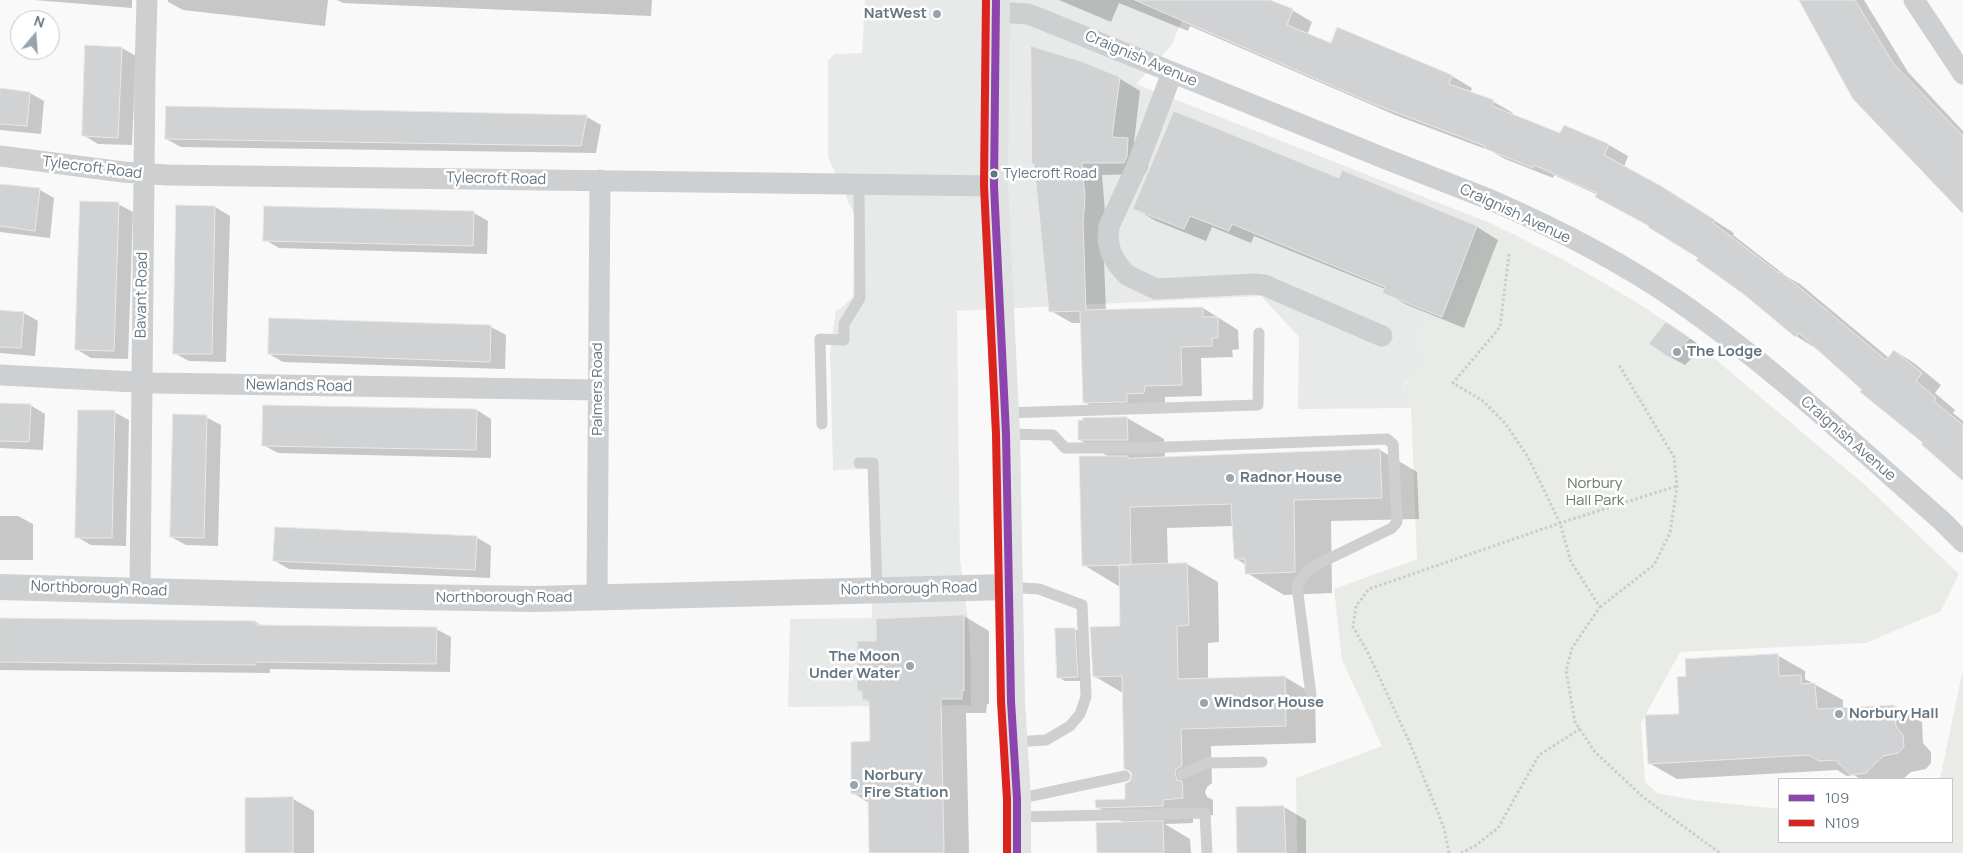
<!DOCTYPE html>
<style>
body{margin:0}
#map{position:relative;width:1963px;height:853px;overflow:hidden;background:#f9f9f9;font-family:Manrope,sans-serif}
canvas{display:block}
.legend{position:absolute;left:1778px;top:778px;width:175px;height:65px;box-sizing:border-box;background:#fff;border:1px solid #c1c8cd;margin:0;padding:6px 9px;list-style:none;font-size:15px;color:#657683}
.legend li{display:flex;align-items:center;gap:10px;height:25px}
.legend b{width:25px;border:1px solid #c1c8cd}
.north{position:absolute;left:10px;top:10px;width:50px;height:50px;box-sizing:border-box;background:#fff;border:1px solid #c1c8cd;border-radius:50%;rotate:18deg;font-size:14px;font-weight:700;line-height:20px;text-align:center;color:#657683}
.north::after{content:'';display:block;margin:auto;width:18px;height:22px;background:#99a4ac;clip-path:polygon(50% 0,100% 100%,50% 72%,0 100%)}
</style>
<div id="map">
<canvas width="1963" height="853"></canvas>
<ul class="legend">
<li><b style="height:6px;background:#8e44ad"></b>109</li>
<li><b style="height:6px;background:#dc241f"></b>N109</li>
</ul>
<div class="north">N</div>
</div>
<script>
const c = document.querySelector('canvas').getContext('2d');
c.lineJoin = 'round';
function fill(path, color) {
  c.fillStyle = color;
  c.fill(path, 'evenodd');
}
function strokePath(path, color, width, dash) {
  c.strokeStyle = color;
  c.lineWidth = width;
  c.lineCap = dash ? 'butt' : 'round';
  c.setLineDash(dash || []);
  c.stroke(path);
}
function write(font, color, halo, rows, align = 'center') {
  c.font = font + ' Manrope,sans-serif';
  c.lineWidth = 5;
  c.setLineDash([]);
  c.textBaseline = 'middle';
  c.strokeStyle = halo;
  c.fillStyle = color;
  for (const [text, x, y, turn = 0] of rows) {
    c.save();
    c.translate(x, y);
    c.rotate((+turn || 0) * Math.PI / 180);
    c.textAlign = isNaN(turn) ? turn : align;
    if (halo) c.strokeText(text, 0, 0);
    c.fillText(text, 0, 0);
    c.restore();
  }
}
const built = new Path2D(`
 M865 0H1191L1171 46 1136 84 1490 223 1453 314 1426 324 1413 341 1429 359 1401 387 1411 408 1298 409 1299 337 1261 296 957 311 960 559 970 637 971 705 788 707 790 619 872 618V564L868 469 833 470 830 353 836 310 840 309 853 297 854 214 828 157V61L834 54 862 53Z`);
const green = new Path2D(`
 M1490 223C1560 256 1627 294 1690 338L1865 485 1959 574 1941 611 1866 643 1680 652 1641 723 1645 782 1657 793 1694 800 1779 809V842H1952V779H1940L1963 669V853H1297L1296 778 1382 746 1342 660 1334 589 1417 559 1411 408 1401 388 1429 359 1413 341 1426 324 1453 314Z`);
const shadow = new Path2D(`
 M34 0H132V8Z
 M168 0H328L325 26 183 10 168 2Z
 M337 0H652L651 16 343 3Z
 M1059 0H1267L1292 10 1312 22 1307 35 1332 45 1338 29 1452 76 1472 88 1470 93 1494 102 1513 113 1512 115 1561 134 1564 127 1609 145 1628 156 1624 167 1681 199 1734 233 1733 235 1786 276 1800 284 1889 358 1895 351 1914 363 1941 385 1935 393 1955 410 1953 413 1963 421V479L1925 442 1815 348 1796 336 1700 257 1598 195 1554 175 1553 178 1505 159 1491 151 1395 115 1190 26 1188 31 1119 3 1111 22Z
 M1801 0H1864L1908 72 1963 131V213Z
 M122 48 136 56 132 145 98 144 83 135Z
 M1119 78 1140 91 1134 142 1148 151V168L1145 174 1102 175 1105 211 1103 236 1106 311 1203 308 1238 330 1239 349 1232 350 1233 357 1201 358 1202 396 1165 397V404L1105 414 1084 402 1082 323H1072L1051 311 1036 165 1033 164Z
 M0 90 30 93 44 101 41 134 0 130Z
 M167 108 587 117 601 125 596 153 181 147 166 139Z
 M1343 171 1477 227 1498 240 1464 328 1405 304 1384 292 1385 289 1254 236 1251 243 1212 227 1206 241 1156 221 1134 208 1339 179Z
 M0 185 40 190 54 198 50 238 0 232Z
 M118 204 133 212 128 359 91 358 76 349Z
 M177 207H215L230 216 226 362 189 361 174 353Z
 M474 213 488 221 487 254 279 248 265 240Z
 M0 311 24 313 38 321 35 356 0 353Z
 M270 320 491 327 506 335 505 369 283 362 269 354Z
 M1666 323 1703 347 1685 365 1670 357Z
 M0 404 30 405 45 414 43 450 0 448Z
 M477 410 491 419V458L278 453 263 445Z
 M114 412 129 420 126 546 91 545 77 537Z
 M206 417 221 425 218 546 186 545 171 537Z
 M1127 418 1164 439 1165 458 1380 450 1417 472 1419 519 1331 521 1332 593 1284 595 1247 573 1246 565 1235 558 1233 526 1167 528 1168 565 1187 564 1218 582 1219 642 1208 643V680L1285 677 1315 695 1316 743 1211 746 1212 783 1207 787 1205 792 1207 797 1213 800V815L1193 817V823L1165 824 1190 839 1191 853H1098L1125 823 1097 807 1126 800 1134 775 1123 693 1094 676 1122 628 1120 587 1084 565 1109 457 1080 440 1085 419Z
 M0 516H18L33 524V560H0Z
 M476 537 491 546 490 578 289 569 275 561Z
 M964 616 989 631V704H987L986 713H966L969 853H870L869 803 853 793 871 743V703L863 699V693L858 690 877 642Z
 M0 620 256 622 262 626 436 629 451 637 450 672 270 669V673L0 670Z
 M1075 629 1082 633 1084 681H1065L1058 677 1056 630Z
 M1777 655 1805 671V679L1843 700V709L1894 706 1922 722 1923 743 1931 752V763L1926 769 1911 772 1903 779H1860L1854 775 1847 776 1837 770 1677 779 1649 763 1680 715Z
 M293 799 314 811V853H246Z
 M1284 807 1306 820V853H1238L1237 808Z`);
const building = new Path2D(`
 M1135 0H1270L1293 9 1287 25 1331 43 1337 27 1452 75 1449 84 1494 100 1492 106 1560 133 1564 125 1609 144 1604 155 1661 186 1715 220 1713 223 1779 273 1780 271 1886 360 1894 350 1922 373 1916 381 1936 398 1934 401 1963 425V481L1921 444 1923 443 1860 392 1862 390 1799 333 1795 337 1746 296 1696 260 1698 258 1648 227 1649 226 1595 197 1597 193 1534 165 1533 168 1484 148 1485 146 1374 104Z
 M1799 0H1855L1893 63 1963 136V214L1853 99Z
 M85 45 122 47 118 138 82 136Z
 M1031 46 1080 61 1120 77 1112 137 1128 138 1127 156 1124 163H1082L1085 199 1083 223 1086 310 1203 307V317H1218V338H1212V346L1181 347 1182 385 1145 386 1144 393 1127 394V402L1083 403 1080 311 1049 312 1034 164H1032Z
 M0 88 30 92 27 126 0 124Z
 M166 106 587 115 581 146 165 139Z
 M1174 111 1339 178 1342 170 1477 226 1442 317 1382 293 1385 287 1232 224 1229 231 1190 216 1184 229 1133 209Z
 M0 184 40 188 35 231 0 226Z
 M80 201 119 202 114 351 75 350Z
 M176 205 215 206 212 354H173Z
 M264 206 474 211 473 246 263 241Z
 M0 310 24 312 21 348 0 347Z
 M269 318 491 325 490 362 268 354Z
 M1666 322 1690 338 1670 358 1649 344Z
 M0 403 31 404 29 442 0 441Z
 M263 405 477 409 476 450 262 446Z
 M78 410H115L112 538H75Z
 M173 414 207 415 204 538 170 537Z
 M1127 417 1128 440H1078V420H1083V418Z
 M1380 449 1382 498 1294 500 1295 572 1245 574V559H1234L1231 504 1130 507 1131 565 1082 566 1079 456H1128V458Z
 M275 527 477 536 475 570 273 561Z
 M1187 563 1189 625 1177 626 1178 679 1285 676 1286 726 1181 729 1182 766 1176 769 1175 774 1177 780 1182 781 1183 798 1163 800V806L1096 808 1095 800 1125 799V784L1130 781 1132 775 1130 771 1124 769 1122 676 1093 677 1090 627 1120 626 1119 565Z
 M964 615V691L962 690V699H941L944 853H869L868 794H851V742L870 741 869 700H862V691H857V641H876V619Z
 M0 618 256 621V625L437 627 436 664 256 662V665L0 662Z
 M1055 628H1075L1078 677 1057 678Z
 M1778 654 1779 676 1801 675V684L1815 683 1817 709 1894 705 1896 726 1903 735 1904 747 1898 753 1883 756 1866 773 1851 775 1835 760 1819 761 1809 755 1648 764 1645 715 1679 714 1677 677 1686 676 1685 659Z
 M293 797V853H245V798Z
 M1284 806 1286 853H1237L1236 807Z
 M1163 821 1164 853H1097L1096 823Z`);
const path = new Path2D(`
 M1509 254 1500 327 1453 383 1483 401 1505 423 1528 457 1560 523 1571 562 1600 607 1572 648 1566 671 1575 722 1595 752 1643 797 1720 853
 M1600 607 1654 565 1670 533 1677 486 1674 457 1619 365
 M1449 853 1444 828 1409 741 1368 653 1353 627 1356 606 1369 589 1560 523 1677 486
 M1461 853 1475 846 1498 828 1539 755 1580 729`);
const service = new Path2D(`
 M1004 413 1258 405 1259 333
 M822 424 820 339 844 340V324L860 298 859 185
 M1006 434 1053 435 1065 448H1141L1387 439 1393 444 1397 522 1392 528 1318 564 1305 573 1297 586 1311 695
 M859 463H873L877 590
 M1008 587 1039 589 1082 605 1086 697 1080 714 1070 726 1046 740 1014 742
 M1182 774 1207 763 1262 762
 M1017 799 1125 776
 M1017 817 1205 813 1207 853`);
const minor = new Path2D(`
 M1914 0 1963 74
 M996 12 1028 14 1041 19 1386 159 1491 200C1555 228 1620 261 1678 301 1772 366 1855 445 1941 520L1963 542
 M1172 73 1136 168 1109 226 1108 239 1111 253 1118 265 1127 275 1156 289 1254 284 1264 285 1382 336
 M0 156 123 172 167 175 994 186
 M0 375 155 383 598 390
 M140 591 145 72 147 0
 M597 598 600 180`);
const tertiary = new Path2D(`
 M0 587 289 595 535 599 1008 587`);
const trunk = new Path2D(`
 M996 0 994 186 1006 434 1011 701 1017 799V853`);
const bus1 = new Path2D(`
 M996 0 994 186 1006 434 1011 701 1017 799V853`);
const bus2 = new Path2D(`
 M986 0 984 186 996 434 1001 701 1007 799V853`);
const markers = [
 [937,14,5,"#99a4ac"],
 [994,174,4.5,"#657683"],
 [1677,352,5,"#99a4ac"],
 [1230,478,5,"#99a4ac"],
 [910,666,5,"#99a4ac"],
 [1204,703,5,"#99a4ac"],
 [1839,714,5,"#99a4ac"],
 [854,785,5,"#99a4ac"]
];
const busNames = [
 ["Tylecroft Road",1003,174]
];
const poiNames = [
 ["NatWest",927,14,"right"],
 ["The Lodge",1687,352],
 ["Radnor House",1240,478],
 ["The Moon",900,657,"right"],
 ["Under Water",900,674,"right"],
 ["Windsor House",1214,703],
 ["Norbury Hall",1849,714],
 ["Norbury",864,776],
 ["Fire Station",864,793]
];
const streetNames = [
 ["Craignish Avenue",1141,59,23],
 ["Tylecroft Road",92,168,7],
 ["Tylecroft Road",496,179,1],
 ["Craignish Avenue",1515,214,25],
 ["Bavant Road",142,295,-89],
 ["Newlands Road",299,386,1],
 ["Palmers Road",598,389,-90],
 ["Craignish Avenue",1848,439,41],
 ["Northborough Road",99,589,2],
 ["Northborough Road",909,589,-1],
 ["Northborough Road",504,598]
];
const parkNames = [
 ["Norbury",1595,484],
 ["Hall Park",1595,501]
];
fill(built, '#e8e9e9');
fill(green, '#e8ebe6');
fill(shadow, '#0003');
fill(building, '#d0d2d3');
strokePath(building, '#e8e8e8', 1);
strokePath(path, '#cbcccd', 3, [2.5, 2.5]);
strokePath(service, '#cecfd0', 11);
strokePath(minor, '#cecfd0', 21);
strokePath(tertiary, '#cecfd0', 26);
strokePath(trunk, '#e1e2e2', 28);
strokePath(bus1, '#8e44ad', 8);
strokePath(bus2, '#dc241f', 8);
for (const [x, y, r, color] of markers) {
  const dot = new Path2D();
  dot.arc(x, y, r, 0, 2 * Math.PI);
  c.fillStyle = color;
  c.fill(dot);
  strokePath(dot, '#fff', 2);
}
write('14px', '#657683', '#fff', busNames, 'left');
write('bold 15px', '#657683', '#fff', poiNames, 'left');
write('15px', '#657683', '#fff', streetNames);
write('15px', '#687a64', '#fff', parkNames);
</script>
